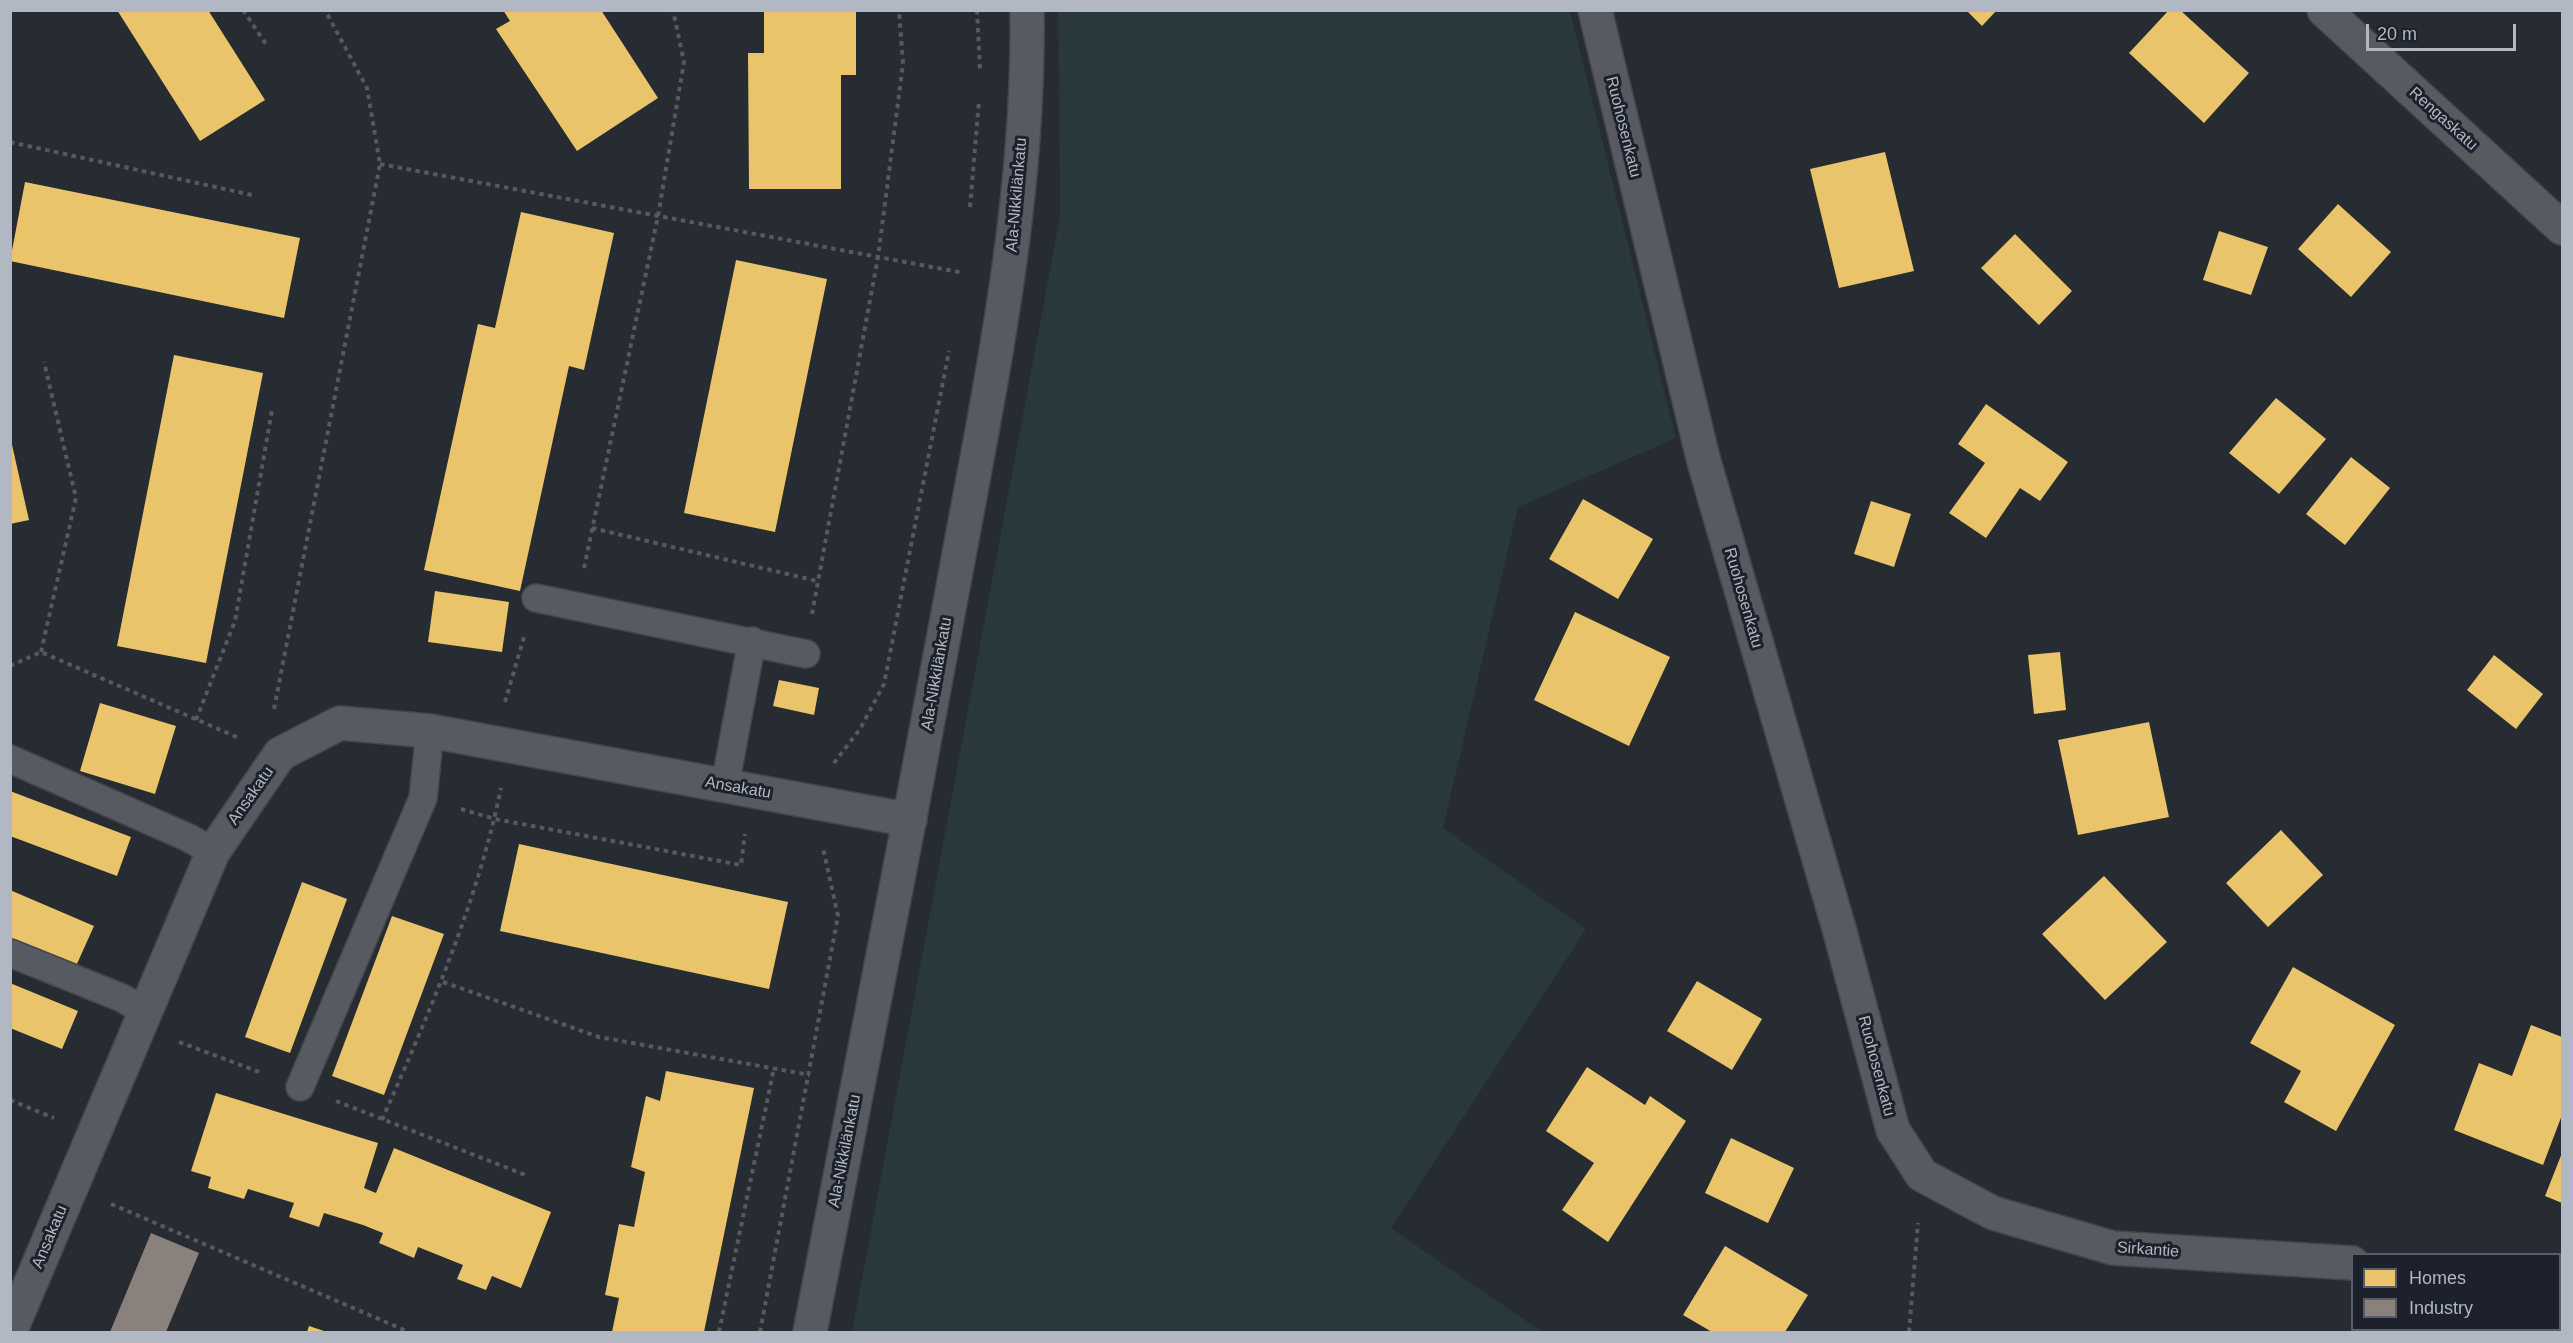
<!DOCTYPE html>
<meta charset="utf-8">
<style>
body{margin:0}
#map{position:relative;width:2573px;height:1343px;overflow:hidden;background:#272b32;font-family:Helvetica,sans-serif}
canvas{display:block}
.frame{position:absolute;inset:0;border:12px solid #b1b7c3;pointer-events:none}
.legend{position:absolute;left:2351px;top:1253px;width:210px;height:78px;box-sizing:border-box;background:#1c212c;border:2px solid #585d68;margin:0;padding:8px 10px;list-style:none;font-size:18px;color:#b1b7c3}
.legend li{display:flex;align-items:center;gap:12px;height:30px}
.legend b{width:30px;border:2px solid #585d68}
.scale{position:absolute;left:2366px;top:24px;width:150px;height:27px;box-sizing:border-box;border:3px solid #b1b7c3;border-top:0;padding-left:8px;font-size:18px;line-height:21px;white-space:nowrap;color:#b1b7c3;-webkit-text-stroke:4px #1c212c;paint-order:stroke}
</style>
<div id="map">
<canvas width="2573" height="1343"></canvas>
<div class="frame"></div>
<ul class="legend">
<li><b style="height:16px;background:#e9c46a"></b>Homes</li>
<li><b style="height:16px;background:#8a817c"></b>Industry</li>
</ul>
<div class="scale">20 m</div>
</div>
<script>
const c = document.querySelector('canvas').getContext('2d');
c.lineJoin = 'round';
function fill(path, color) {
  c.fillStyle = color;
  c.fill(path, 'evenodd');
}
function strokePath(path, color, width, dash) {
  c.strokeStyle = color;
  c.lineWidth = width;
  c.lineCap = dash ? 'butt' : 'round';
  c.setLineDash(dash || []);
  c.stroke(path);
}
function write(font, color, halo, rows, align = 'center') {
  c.font = font + ' Helvetica,sans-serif';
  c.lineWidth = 6;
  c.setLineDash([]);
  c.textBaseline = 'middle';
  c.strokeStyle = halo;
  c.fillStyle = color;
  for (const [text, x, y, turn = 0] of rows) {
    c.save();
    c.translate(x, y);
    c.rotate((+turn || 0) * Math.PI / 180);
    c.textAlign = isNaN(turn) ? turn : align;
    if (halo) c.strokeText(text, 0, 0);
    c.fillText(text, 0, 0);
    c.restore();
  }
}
const green = new Path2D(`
 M1058 11H1570L1676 438 1518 507 1443 828 1586 929 1391 1228 1542 1332H852L1060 216Z`);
const homes = new Path2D(`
 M117 10H208L265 100 200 141Z
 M503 10H601L658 98 577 151 496 29 510 21Z
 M764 10H856V75H841V189H749L748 53H764Z
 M1966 10H1997L1982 26Z
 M2169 10H2180L2249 73 2204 123 2129 53Z
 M1885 152 1914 271 1839 288 1810 169Z
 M25 182 300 238 284 318 10 261Z
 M2338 204 2391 252 2351 297 2298 249Z
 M521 212 614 233 584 370 569 366 520 591 424 570 478 324 495 328Z
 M2219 231 2268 247 2251 295 2203 280Z
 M2015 234 2072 291 2039 325 1981 268Z
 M736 260 827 279 775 532 684 513Z
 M174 355 263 373 206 663 117 646Z
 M2276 398 2326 439 2279 494 2229 453Z
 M1986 404 2068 462 2040 501 2020 488 1986 538 1949 513 1985 463 1958 444Z
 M10 436 29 520 10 524Z
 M2351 457 2390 488 2345 545 2306 514Z
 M1583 499 1653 539 1618 599 1549 559Z
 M1871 501 1911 514 1894 567 1854 554Z
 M435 591 509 602 502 652 428 642Z
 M1575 612 1670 657 1629 746 1534 700Z
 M2060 652 2066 710 2034 714 2028 655Z
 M2494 655 2543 694 2516 729 2467 690Z
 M779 680 819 688 814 715 773 706Z
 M100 703 176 726 155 794 80 771Z
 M2149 722 2169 817 2078 835 2058 740Z
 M10 791 131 837 117 876 10 836Z
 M2281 830 2323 875 2268 927 2226 883Z
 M519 844 788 902 769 989 500 931Z
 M2104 876 2167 942 2105 1000 2042 934Z
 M302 882 347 899 290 1053 245 1037Z
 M10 890 94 926 76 966 10 938Z
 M392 916 444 934 384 1095 332 1076Z
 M2293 967 2395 1025 2336 1131 2284 1102 2301 1071 2250 1043Z
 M1697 981 1762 1019 1732 1070 1667 1031Z
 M10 983 78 1011 62 1049 10 1028Z
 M2531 1025 2562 1037V1115L2543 1165 2454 1130 2479 1063 2512 1076Z
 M1587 1067 1645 1105 1650 1096 1686 1121 1608 1242 1562 1210 1594 1163 1546 1131Z
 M666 1071 754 1088 704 1332H612L619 1298 605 1295 619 1224 634 1227 645 1172 631 1167 646 1096 660 1101Z
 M216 1093 378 1143 364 1188 376 1193 394 1148 551 1212 521 1288 492 1276 486 1290 457 1279 463 1265 418 1247 414 1258 379 1243 383 1233 363 1225 324 1213 319 1227 289 1217 294 1203 248 1189 244 1199 208 1188 211 1177 191 1171Z
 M1731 1138 1794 1168 1768 1223 1705 1193Z
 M2562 1153V1203L2545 1196Z
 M1725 1246 1808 1295 1785 1332H1712L1683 1315Z
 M309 1326 327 1332H307Z`);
const industry = new Path2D(`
 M151 1233 199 1253 166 1332H110Z`);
const path = new Path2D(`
 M243 10 266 44
 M977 10 980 70
 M10 142 252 195
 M380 164 964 273
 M970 207 979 101
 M592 528 817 581
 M584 568 658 216 684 62 673 10
 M812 614 878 257 903 64 899 10
 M41 652 76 498 44 362
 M10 666 41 652 239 738
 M505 702 524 637
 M274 709 380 164 367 88 325 10
 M196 720 235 621 272 410
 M834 763 860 729 884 684 949 351
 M461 809 495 819 741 865 745 834
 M443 982 599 1037 810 1075
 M179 1042 262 1073
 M10 1100 54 1118
 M336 1101 528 1176
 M382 1120C429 1013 477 904 501 788
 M111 1204 409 1332
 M719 1332 774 1068
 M760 1332 838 916 823 848
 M1909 1332 1918 1223`);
const lane = new Path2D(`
 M536 598 806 654
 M10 759 189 838 213 852
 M725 785 752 641
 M10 953 122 998 146 1012
 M300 1087 423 798 430 731`);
const street = new Path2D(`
 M1595 10 1703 458 1840 932 1893 1130 1922 1175 1993 1213 2113 1248 2352 1263
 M2324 10 2562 228
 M2560 1276H2562
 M10 1332 213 852 280 754 340 723 430 731 910 820
 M810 1332C860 1079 909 825 956 571 990 386 1030 200 1027 10`);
const streetNames = [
 ["Rengaskatu",2443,119,42],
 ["Ruohosenkatu",1623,127,76],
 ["Ala-Nikkilänkatu",1017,195,-85],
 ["Ruohosenkatu",1743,598,74],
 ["Ala-Nikkilänkatu",937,674,-80],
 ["Ansakatu",738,788,10],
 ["Ansakatu",251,796,-55],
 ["Ruohosenkatu",1876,1066,75],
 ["Ala-Nikkilänkatu",845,1151,-79],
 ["Ansakatu",50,1237,-67],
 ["Sirkantie",2148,1250,4]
];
fill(green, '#29383a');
fill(homes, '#e9c46a');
fill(industry, '#8a817c');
strokePath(lane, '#43464b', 30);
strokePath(street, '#43464b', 36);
strokePath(path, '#56595e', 4, [4.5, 4.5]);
strokePath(lane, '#575a60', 27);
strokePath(street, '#575a60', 33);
write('16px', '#b1b7c3', '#1c212c', streetNames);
</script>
